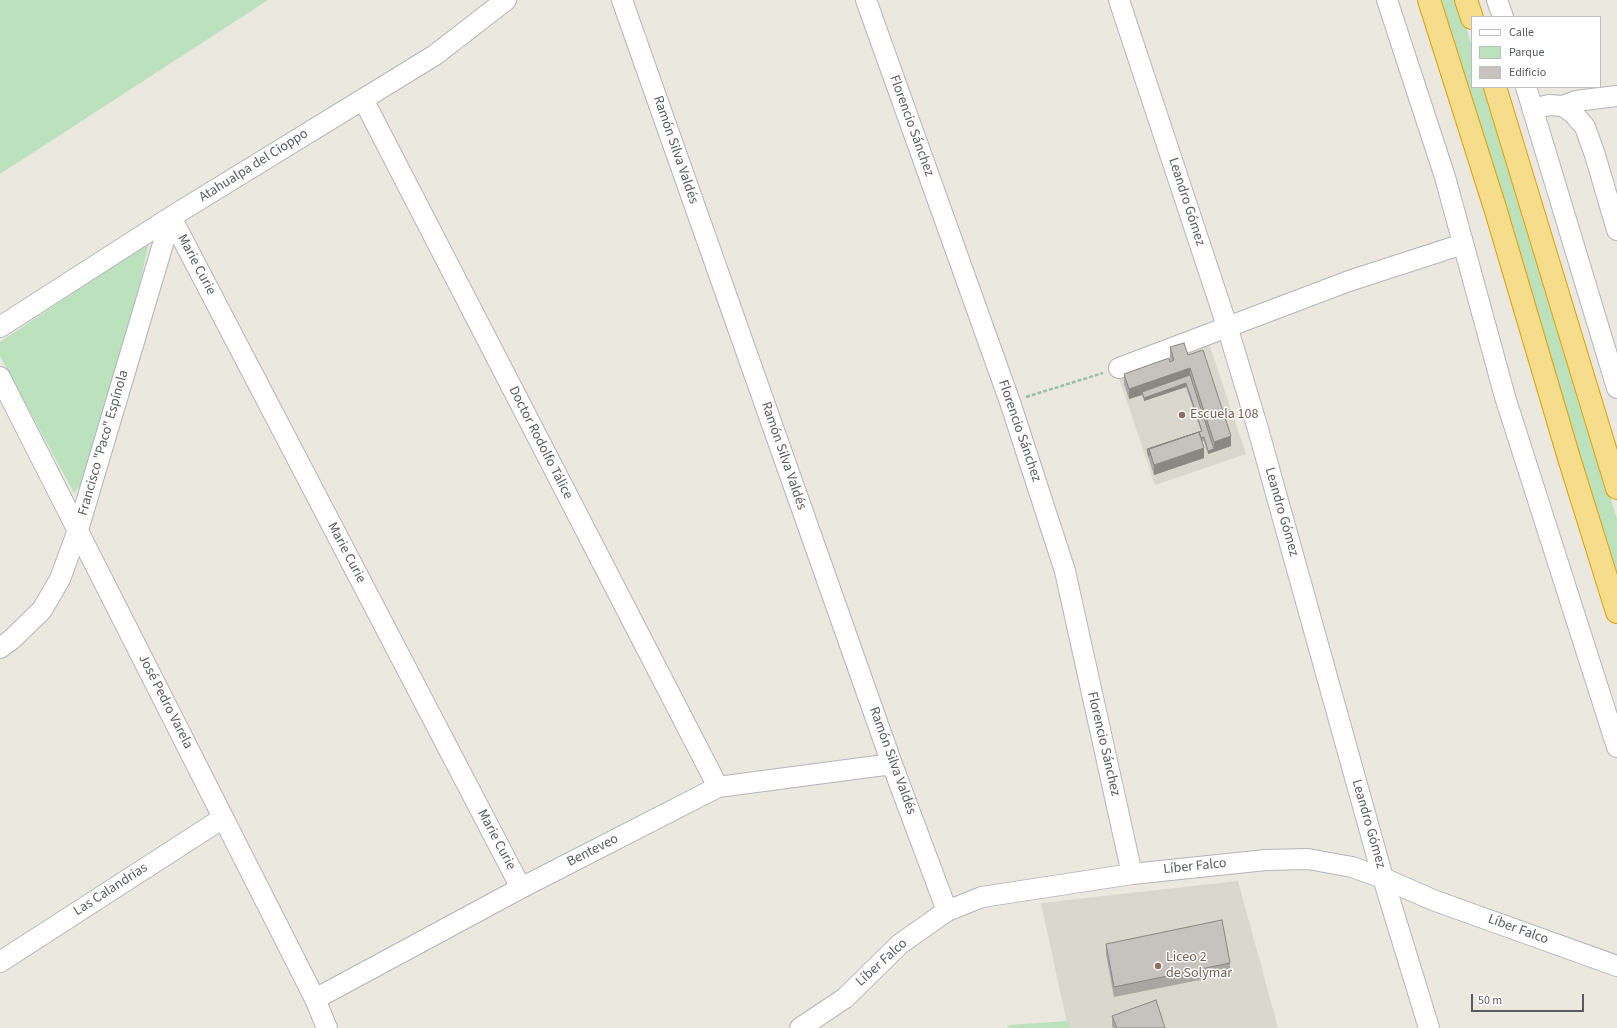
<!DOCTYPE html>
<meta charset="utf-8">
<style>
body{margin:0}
#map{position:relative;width:1617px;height:1028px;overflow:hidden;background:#ebe8df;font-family:"Source Sans 3",sans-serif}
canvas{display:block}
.legend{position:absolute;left:1471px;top:16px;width:130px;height:72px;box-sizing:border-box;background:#fff;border:1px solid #bcbdbf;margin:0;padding:5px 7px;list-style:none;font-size:12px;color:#585b60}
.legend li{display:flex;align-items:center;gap:8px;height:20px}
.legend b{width:20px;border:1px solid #bcbdbf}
.scale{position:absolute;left:1471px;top:994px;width:113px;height:18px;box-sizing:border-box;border:2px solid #585b60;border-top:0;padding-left:5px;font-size:12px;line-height:14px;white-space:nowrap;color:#585b60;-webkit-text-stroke:3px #fff;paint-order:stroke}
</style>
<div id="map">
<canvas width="1617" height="1028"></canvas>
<ul class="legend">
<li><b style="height:5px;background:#fff"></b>Calle</li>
<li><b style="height:11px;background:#bce1bd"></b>Parque</li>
<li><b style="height:11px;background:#c6c2bd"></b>Edificio</li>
</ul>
<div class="scale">50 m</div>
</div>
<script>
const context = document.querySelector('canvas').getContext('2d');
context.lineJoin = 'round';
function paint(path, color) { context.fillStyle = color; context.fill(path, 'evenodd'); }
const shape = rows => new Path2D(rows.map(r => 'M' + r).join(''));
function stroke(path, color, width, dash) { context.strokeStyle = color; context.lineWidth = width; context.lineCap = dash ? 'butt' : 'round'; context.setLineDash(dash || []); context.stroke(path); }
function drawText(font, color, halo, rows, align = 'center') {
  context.font = font + ' "Source Sans 3",sans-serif'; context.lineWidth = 3; context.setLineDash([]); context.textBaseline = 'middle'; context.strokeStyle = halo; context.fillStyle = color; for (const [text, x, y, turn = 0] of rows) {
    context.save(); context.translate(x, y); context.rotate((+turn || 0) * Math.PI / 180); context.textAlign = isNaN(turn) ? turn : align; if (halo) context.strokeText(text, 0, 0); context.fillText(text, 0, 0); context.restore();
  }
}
paint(shape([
 [1209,344,1246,454,1155,485,1118,375],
 [1238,881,1278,1028,1068,1028,1041,903]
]), '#dad7ce');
paint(shape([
 [0,0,268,0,0,174],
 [1436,0,1458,0,1472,47,1472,87,1484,87,1617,519,1617,581],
 [149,242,129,332,83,481,74,493,0,356,0,342],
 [1068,1021,1070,1028,1006,1028,1010,1025]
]), '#bce1bd');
const minor = shape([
 [622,0,892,764,947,911],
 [866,0,1010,402,1065,571,1132,874],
 [1119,0,1227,326,1258,429,1383,878,1429,1028],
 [1387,0,1445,177,1505,397,1617,747],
 [1497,0,1503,17],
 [1526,87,1617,388],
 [363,99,718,787],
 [1563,106,1576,101,1617,96],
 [1533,109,1549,105,1563,106,1573,113,1585,127,1595,155,1617,230],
 [171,217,521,888],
 [0,327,171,217,435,55,506,0],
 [1119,368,1349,281,1463,244],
 [0,377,315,999,327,1028],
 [0,648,11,640,42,610,60,579,78,530,171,217],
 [0,962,223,818],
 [315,999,521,888,718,787,892,764],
 [800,1028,845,998,900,944,947,911,982,897,1132,874,1266,860,1308,859,1352,867,1383,878,1433,900,1617,966]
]);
const highway = shape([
 [1429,0,1496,211,1569,458,1617,612],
 [1466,0,1472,18],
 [1495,87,1617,488]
]);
stroke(minor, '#b2b5ba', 22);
stroke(highway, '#dda00d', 24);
stroke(shape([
 [1026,397,1103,373]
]), '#96c1a4', 2.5, [4, 2]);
stroke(minor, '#fff', 20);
stroke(highway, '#f6dd8b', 22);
paint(shape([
 [1170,347,1188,355,1231,446,1208,454,1204,441,1202,441,1204,458,1154,475,1147,453,1147,449,1201,431,1186,387,1144,401,1142,395,1129,399,1124,384,1124,374,1171,361,1170,358],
 [1106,944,1230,963,1230,974,1114,997,1106,954],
 [1112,1016,1165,1028,1113,1028,1112,1026]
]), '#aaa7a3');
paint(shape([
 [1190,368,1190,379,1142,392,1142,395,1129,399,1129,389],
 [1186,383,1186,387,1144,401,1144,398],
 [1231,436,1231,446,1208,454,1208,451,1214,449,1214,442],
 [1204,448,1204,458,1154,475,1154,465]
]), '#8b8884');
const building = shape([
 [1184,343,1188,355,1203,350,1231,436,1214,442,1190,368,1129,389,1124,374,1169,358,1170,362,1174,360,1170,347,1184,343],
 [1190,375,1214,449,1208,451,1204,437,1201,438,1199,432,1149,449,1149,456,1147,449,1202,431,1186,383,1144,398,1142,392,1190,375],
 [1199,432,1204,448,1154,465,1149,449,1199,432],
 [1222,920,1230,963,1114,987,1106,944,1222,920],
 [1156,1000,1165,1028,1117,1028,1112,1016,1156,1000]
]);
paint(building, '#c6c2bd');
stroke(building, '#8b8884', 1);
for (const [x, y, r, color] of [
 [1182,415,4,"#8d6e63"],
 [1158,966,4,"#8d6e63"]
]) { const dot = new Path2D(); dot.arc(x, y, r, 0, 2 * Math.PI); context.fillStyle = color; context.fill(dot); stroke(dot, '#fff', 1.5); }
drawText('14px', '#585b60', '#fff', [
 ["Florencio Sánchez",911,126,70],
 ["Ramón Silva Valdés",675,150,71],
 ["Atahualpa del Cioppo",254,166,-32],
 ["Leandro Gómez",1186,202,72],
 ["Marie Curie",196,265,62],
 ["Florencio Sánchez",1019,431,71],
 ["Francisco \"Paco\" Espínola",104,443,-74],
 ["Doctor Rodolfo Tálice",540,443,63],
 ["Ramón Silva Valdés",783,456,71],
 ["Leandro Gómez",1281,512,74],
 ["Marie Curie",346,553,62],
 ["José Pedro Varela",165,702,63],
 ["Florencio Sánchez",1103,744,77],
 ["Ramón Silva Valdés",892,761,70],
 ["Leandro Gómez",1368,824,74],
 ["Marie Curie",496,840,62],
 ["Benteveo",593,851,-27],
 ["Líber Falco",1195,867,-6],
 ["Las Calandrias",111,890,-33],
 ["Líber Falco",1518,930,20],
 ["Líber Falco",882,963,-42]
]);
drawText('14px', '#785e54', '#fff', [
 ["Escuela 108",1190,415],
 ["Liceo 2",1166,958],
 ["de Solymar",1166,974]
], 'left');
</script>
